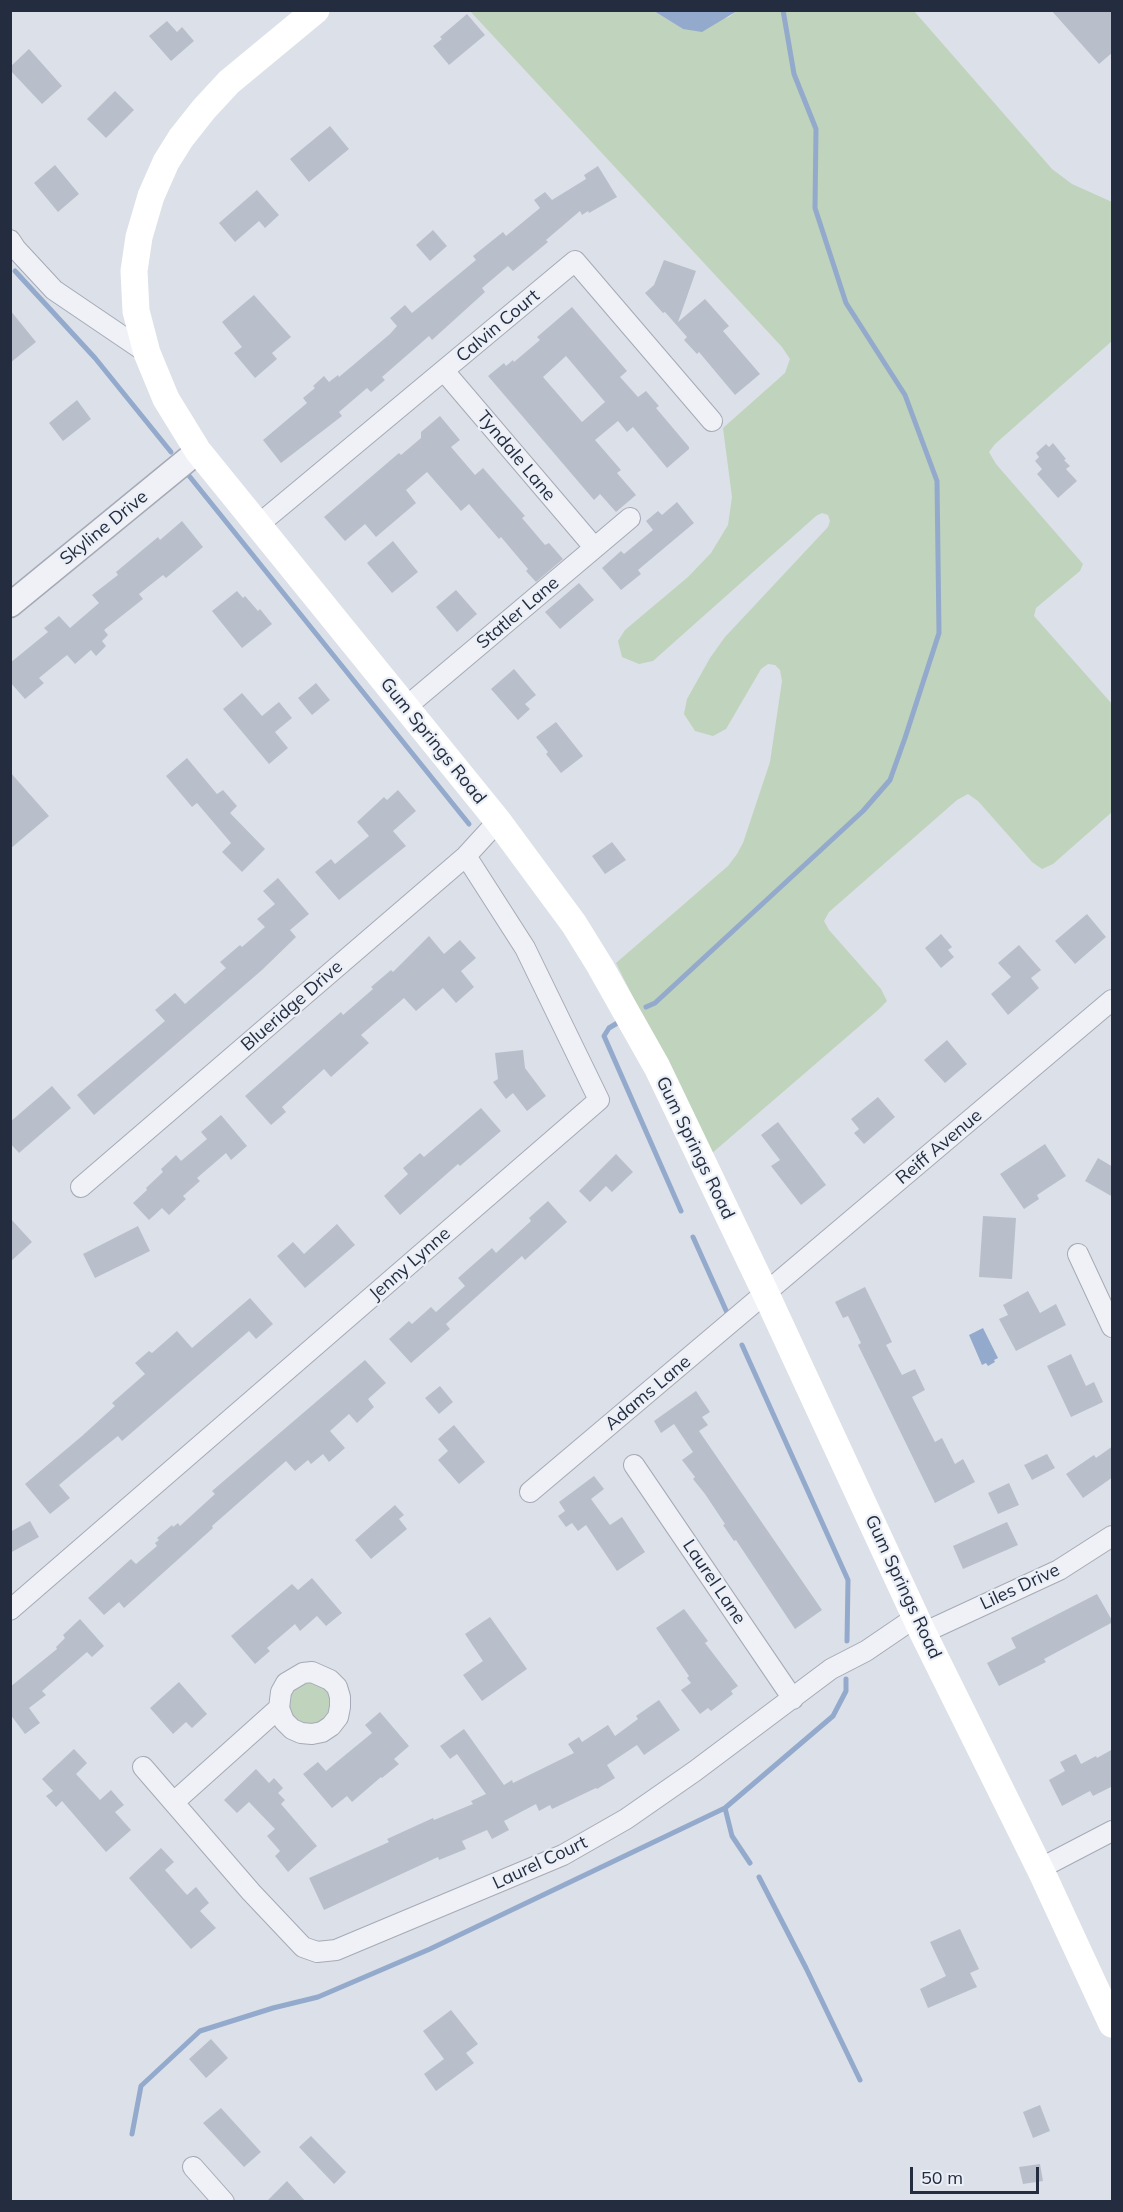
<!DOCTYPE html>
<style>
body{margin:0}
#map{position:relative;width:1123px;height:2212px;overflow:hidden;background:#dce0e8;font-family:Mulish,sans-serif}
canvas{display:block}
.frame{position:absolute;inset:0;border:12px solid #242c40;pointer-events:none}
.scale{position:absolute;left:910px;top:2167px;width:129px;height:27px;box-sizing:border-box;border:3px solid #242c40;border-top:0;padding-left:8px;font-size:18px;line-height:21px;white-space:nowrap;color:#242c40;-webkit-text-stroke:4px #ebeff6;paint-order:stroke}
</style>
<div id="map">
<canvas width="1123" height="2212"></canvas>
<div class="frame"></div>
<div class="scale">50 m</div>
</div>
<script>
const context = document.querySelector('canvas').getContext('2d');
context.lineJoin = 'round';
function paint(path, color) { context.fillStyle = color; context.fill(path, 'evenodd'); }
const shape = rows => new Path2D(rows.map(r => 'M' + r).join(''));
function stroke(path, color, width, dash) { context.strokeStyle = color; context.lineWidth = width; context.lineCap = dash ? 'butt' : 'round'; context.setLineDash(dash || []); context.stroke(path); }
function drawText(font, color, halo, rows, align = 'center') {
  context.font = font + ' Mulish,sans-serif'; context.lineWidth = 4.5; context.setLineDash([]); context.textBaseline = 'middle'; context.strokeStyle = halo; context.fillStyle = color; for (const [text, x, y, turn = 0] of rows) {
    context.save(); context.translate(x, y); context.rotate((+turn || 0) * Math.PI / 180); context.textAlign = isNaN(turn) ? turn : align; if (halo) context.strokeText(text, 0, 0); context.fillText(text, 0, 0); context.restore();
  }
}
paint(shape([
 [470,11,654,11,683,29,729,17,737,11,914,11,1052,169,1072,184,1112,202,1112,341,995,444,989,452,996,464,1083,564,1080,571,1036,608,1034,616,1112,704,1112,812,1053,864,1042,869,1032,862,978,801,968,794,957,800,829,912,824,921,829,930,881,989,887,1001,877,1011,711,1154,616,963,728,866,737,854,743,843,770,762,782,681,780,670,775,665,768,664,761,669,726,729,713,736,695,731,684,714,687,699,710,658,725,637,828,527,830,521,828,515,822,513,816,516,653,661,639,664,622,657,618,641,625,630,688,577,711,553,728,525,732,497,723,428,785,373,790,359,782,347],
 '289 1704a21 21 0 1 1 42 0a21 21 0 1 1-42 0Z'
]), '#c0d3bc');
paint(shape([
 [654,11,737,11,702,32,683,29],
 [983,1328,998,1358,994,1360,995,1362,988,1366,986,1363,982,1365,969,1335]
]), '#93aacc');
stroke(shape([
 [15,271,95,358,171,452],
 [186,472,469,824],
 [646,1007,655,1003,863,811,890,780,905,738,939,633,937,481,905,395,846,303,815,208,816,129,794,74,783,10],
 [619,1022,609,1028,604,1036,681,1211],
 [693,1237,729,1317],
 [742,1345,848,1580,847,1641],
 [725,1808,732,1836,750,1863],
 [759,1877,806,1968,860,2080],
 [132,2134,141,2086,200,2031,273,2008,318,1997,430,1949,725,1808,833,1716,846,1691,846,1679]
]), '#93aacc', 5);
paint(shape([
 [1051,10,1113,10,1113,52,1099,64],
 [467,14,485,35,449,65,433,46,442,39,440,37],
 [167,21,177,32,182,27,194,41,171,61,149,36],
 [29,49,62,86,42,104,10,70,10,67],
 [115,91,134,110,106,138,87,119],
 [330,126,349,149,309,182,290,159],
 [55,165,79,194,58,212,34,183],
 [598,166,617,197,589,213,588,211,582,215,580,211,546,240,548,242,513,271,508,266,482,288,485,292,432,340,429,336,382,377,385,380,371,392,367,388,339,412,342,416,281,463,263,440,307,403,303,398,315,388,313,386,324,376,329,382,338,375,339,377,390,334,397,326,390,318,405,305,412,313,476,260,473,256,503,232,506,236,540,208,534,200,545,192,552,200,586,179,584,175],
 [257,190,279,215,265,228,259,221,235,242,219,223],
 [433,230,447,246,430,261,416,245],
 [664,260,696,271,678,322,705,299,729,326,723,331,760,374,735,395,699,352,697,354,684,340,687,337,665,312,663,313,645,293,654,285],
 [254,295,291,337,272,353,277,359,255,378,234,353,242,347,222,322],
 [572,307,627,371,620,377,638,397,646,391,659,406,656,408,689,447,689,449,667,468,633,427,627,432,618,421,595,440,621,470,617,473,636,495,616,512,600,494,594,500,488,376,504,363,506,366,513,360,514,362,540,340,537,337],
 [566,356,605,402,582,422,543,377],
 [10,310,36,342,10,363],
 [77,400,91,419,63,441,49,423],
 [440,416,460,440,451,447,475,475,483,468,525,516,522,518,545,545,549,543,563,559,536,582,526,571,528,569,501,537,499,539,469,504,461,511,427,472,406,490,416,503,376,537,365,524,345,541,324,517,399,453,401,455,421,438,421,432],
 [1053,443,1066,459,1064,460,1070,466,1066,469,1077,481,1058,498,1037,474,1042,469,1035,461,1039,457,1036,453,1046,444,1049,447],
 [677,502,694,523,638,570,641,574,621,590,602,568,621,551,624,554,653,530,646,521,658,511,662,515],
 [182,521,203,547,166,578,163,575,139,594,143,599,104,630,108,635,102,641,106,646,96,656,91,650,75,664,67,655,39,678,44,683,25,699,10,682,10,663,48,632,44,628,59,616,70,628,99,603,92,595,118,575,116,572,158,537,160,540],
 [393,541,418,572,392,593,367,563],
 [579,583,594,600,560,629,545,612],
 [456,590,477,614,457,632,436,607],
 [237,591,243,598,245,596,258,611,260,609,272,624,242,648,212,611],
 [514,669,536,695,525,704,530,709,518,720,491,689],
 [316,683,330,700,312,715,298,698],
 [242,693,262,716,279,702,292,718,275,732,288,748,269,764,223,709],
 [556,722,583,756,561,773,546,754,548,752,536,737],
 [187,758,217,794,223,790,237,806,230,813,265,849,242,872,222,852,231,843,197,803,192,807,166,776],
 [10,772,49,816,10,849],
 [398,790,416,811,393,831,406,846,339,900,315,872,331,859,335,864,369,836,357,822,384,797,387,800],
 [612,842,626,860,605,874,592,856],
 [278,878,309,914,290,930,296,937,262,970,94,1115,77,1095,165,1021,155,1010,175,993,185,1004,226,968,220,962,240,945,242,947,265,927,257,919,275,904,263,891],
 [1087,914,1106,937,1075,964,1055,941],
 [941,934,952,947,948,950,954,957,941,968,925,948],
 [429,936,444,954,460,940,476,958,461,971,474,987,456,1003,443,988,416,1011,404,998,361,1035,369,1043,331,1077,324,1069,282,1107,286,1112,271,1125,245,1096,341,1012,343,1015,373,989,371,987,391,970,393,972],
 [1019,945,1041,970,1031,978,1039,988,1008,1015,991,994,1011,977,998,963],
 [947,1040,967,1064,945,1083,924,1060],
 [523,1050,525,1068,546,1096,527,1111,513,1093,506,1099,493,1082,498,1079,495,1053],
 [52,1086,71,1108,19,1153,10,1143,10,1122],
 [878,1097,895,1117,864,1144,854,1133,859,1129,851,1119],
 [481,1108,501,1131,460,1166,458,1164,400,1215,384,1196,408,1174,403,1168,420,1153,424,1157],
 [221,1115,247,1146,231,1160,226,1153,197,1178,200,1181,183,1196,186,1199,169,1215,162,1208,149,1220,133,1203,147,1190,146,1188,163,1172,161,1169,176,1155,181,1161,207,1139,201,1132],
 [778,1122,826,1185,801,1205,771,1166,780,1160,761,1135],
 [1045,1144,1066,1176,1037,1195,1039,1199,1024,1209,1000,1174],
 [616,1154,633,1172,612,1192,606,1186,590,1202,579,1191],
 [1098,1158,1113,1167,1113,1197,1085,1181],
 [548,1201,567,1222,525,1260,522,1256,446,1324,450,1329,411,1363,389,1339,409,1321,412,1324,431,1307,436,1312,465,1286,458,1278,492,1248,496,1253,531,1221,529,1218],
 [983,1216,1016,1218,1012,1279,979,1277],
 [10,1218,32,1242,10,1262],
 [337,1224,355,1245,305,1288,277,1256,293,1242,304,1254],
 [138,1226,150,1251,95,1278,83,1254],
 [865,1287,892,1342,886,1345,902,1375,915,1369,925,1390,912,1397,935,1442,942,1438,955,1464,963,1459,975,1482,935,1503,858,1345,861,1343,848,1316,843,1318,835,1302],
 [1028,1291,1040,1313,1056,1304,1066,1325,1016,1351,999,1319,1008,1315,1003,1305],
 [250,1298,273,1324,256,1339,249,1331,122,1441,118,1436,97,1453,59,1485,70,1498,50,1514,25,1484,82,1436,115,1406,112,1403,145,1374,135,1363,149,1351,152,1353,177,1331,192,1348],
 [1071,1354,1086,1386,1094,1382,1103,1402,1071,1417,1047,1366],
 [365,1360,386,1383,368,1399,374,1407,357,1423,349,1414,330,1431,345,1448,329,1462,323,1454,311,1464,308,1460,295,1471,286,1461,212,1526,213,1528,124,1608,119,1602,104,1615,88,1598,131,1559,136,1564,157,1546,155,1543,159,1540,157,1538,172,1525,173,1527,178,1523,180,1526,215,1494,212,1491],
 [440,1386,453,1402,439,1414,425,1398],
 [696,1391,710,1412,702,1417,708,1425,699,1431,822,1610,795,1629,736,1540,734,1541,723,1525,725,1524,705,1494,693,1479,695,1477,682,1460,693,1452,674,1424,661,1433,654,1421],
 [454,1425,485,1462,459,1484,438,1460,448,1451,438,1439],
 [1113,1446,1113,1477,1083,1498,1066,1474,1094,1455,1096,1458],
 [1047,1454,1055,1468,1032,1480,1024,1465],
 [594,1476,604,1489,591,1499,610,1525,622,1517,645,1552,617,1571,586,1525,578,1531,572,1523,566,1527,558,1516,565,1511,559,1502],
 [1009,1483,1019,1505,998,1514,988,1493],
 [395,1505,404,1515,399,1519,407,1529,371,1559,355,1540],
 [30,1521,39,1537,10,1553,10,1532],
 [1007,1522,1018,1545,963,1569,953,1546],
 [312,1578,342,1613,326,1626,317,1616,300,1631,295,1624,267,1648,270,1651,255,1664,231,1636,292,1584,298,1590],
 [1097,1594,1113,1622,1044,1659,1046,1662,999,1686,987,1663,1016,1648,1011,1638],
 [684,1609,708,1641,705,1643,738,1686,731,1691,733,1694,711,1711,708,1708,700,1714,681,1690,691,1683,687,1678,689,1676,656,1628],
 [490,1617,527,1669,482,1701,463,1675,483,1661,465,1634],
 [80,1619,104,1646,92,1657,87,1652,42,1691,46,1695,29,1708,40,1723,25,1734,10,1714,10,1687,57,1649,56,1647,65,1638,63,1635],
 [179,1682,207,1714,192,1728,186,1722,173,1734,150,1708],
 [659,1700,680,1730,644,1755,637,1745,607,1765,615,1778,597,1789,596,1788,552,1809,550,1805,539,1811,536,1804,504,1821,509,1830,492,1839,487,1830,462,1841,466,1849,439,1860,438,1857,324,1910,309,1878,389,1842,387,1839,433,1818,434,1820,473,1804,471,1801,486,1794,457,1754,450,1759,440,1746,464,1729,504,1785,512,1780,513,1783,574,1753,568,1744,579,1737,582,1742,608,1725,615,1736,638,1719,636,1716],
 [380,1712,409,1746,394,1759,399,1764,382,1778,381,1777,352,1802,347,1796,332,1808,303,1774,318,1762,326,1771,344,1756,372,1733,365,1725],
 [74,1749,87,1763,76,1774,100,1800,111,1790,124,1805,115,1812,131,1830,106,1852,62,1801,56,1807,46,1796,53,1791,42,1779],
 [1113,1749,1113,1786,1093,1796,1090,1791,1062,1806,1049,1780,1065,1771,1060,1762,1076,1754,1081,1764,1096,1756,1097,1758],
 [256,1769,269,1783,274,1778,283,1788,278,1793,285,1800,281,1804,317,1846,288,1872,275,1856,280,1851,267,1836,275,1829,249,1802,237,1813,224,1800],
 [161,1848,174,1862,165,1870,187,1895,196,1887,209,1903,200,1911,216,1928,191,1949,129,1878],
 [960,1929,979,1969,970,1973,977,1987,928,2008,920,1989,946,1976,930,1942],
 [451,2010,478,2044,466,2053,474,2063,436,2091,424,2074,444,2059,423,2031],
 [211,2039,228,2058,206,2078,189,2059],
 [1040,2105,1050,2131,1033,2138,1023,2112],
 [221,2108,261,2152,244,2167,203,2123],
 [311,2136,346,2172,334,2184,299,2147],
 [1040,2164,1043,2181,1023,2184,1019,2167],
 [287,2181,306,2202,266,2202]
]), '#b9becb');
const minor = shape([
 [10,240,16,249,54,290,147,353],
 [444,371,588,540],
 [258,525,575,261,712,421],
 [406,707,630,518],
 [81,1187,466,856,498,821],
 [1078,1254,1112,1327],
 [634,1465,793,1699],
 [530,1492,1112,1000],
 [10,1610,599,1100,525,948,466,856],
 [923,1633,1059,1570,1112,1536],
 [143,1767,251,1892,303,1947,317,1952,336,1950,563,1855,626,1819,695,1771,831,1669,866,1651,916,1617],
 [174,1802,279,1708,284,1721,292,1729,301,1733,312,1734,322,1732,331,1726,338,1717,340,1707,340,1697,337,1687,330,1680,312,1672,303,1673,286,1683,281,1692,279,1708],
 [1039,1869,1112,1831],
 [193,2167,224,2202]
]);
const tertiary = shape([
 [10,605,198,451]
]);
stroke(minor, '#a5aab6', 22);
stroke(tertiary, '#a5aab6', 27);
stroke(minor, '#eff1f6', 20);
stroke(tertiary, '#eff1f6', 24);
stroke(shape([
 [316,10,229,82,204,109,181,138,166,162,151,196,139,237,134,271,136,311,147,353,166,399,198,451,498,821,574,924,600,966,657,1067,766,1294,923,1633,1042,1873,1112,2024]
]), '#fff', 27);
drawText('18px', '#242c40', '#ebeff6', [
 ["Calvin Court",498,326,-40],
 ["Tyndale Lane",516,456,50],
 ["Skyline Drive",104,528,-39],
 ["Statler Lane",518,613,-40],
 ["Gum Springs Road",433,741,51],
 ["Blueridge Drive",292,1006,-41],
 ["Reiff Avenue",939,1147,-40],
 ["Gum Springs Road",695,1148,64],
 ["Jenny Lynne",410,1264,-41],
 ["Adams Lane",648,1393,-40],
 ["Laurel Lane",714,1582,56],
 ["Gum Springs Road",903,1587,65],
 ["Liles Drive",1020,1587,-25],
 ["Laurel Court",540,1863,-25]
]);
</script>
